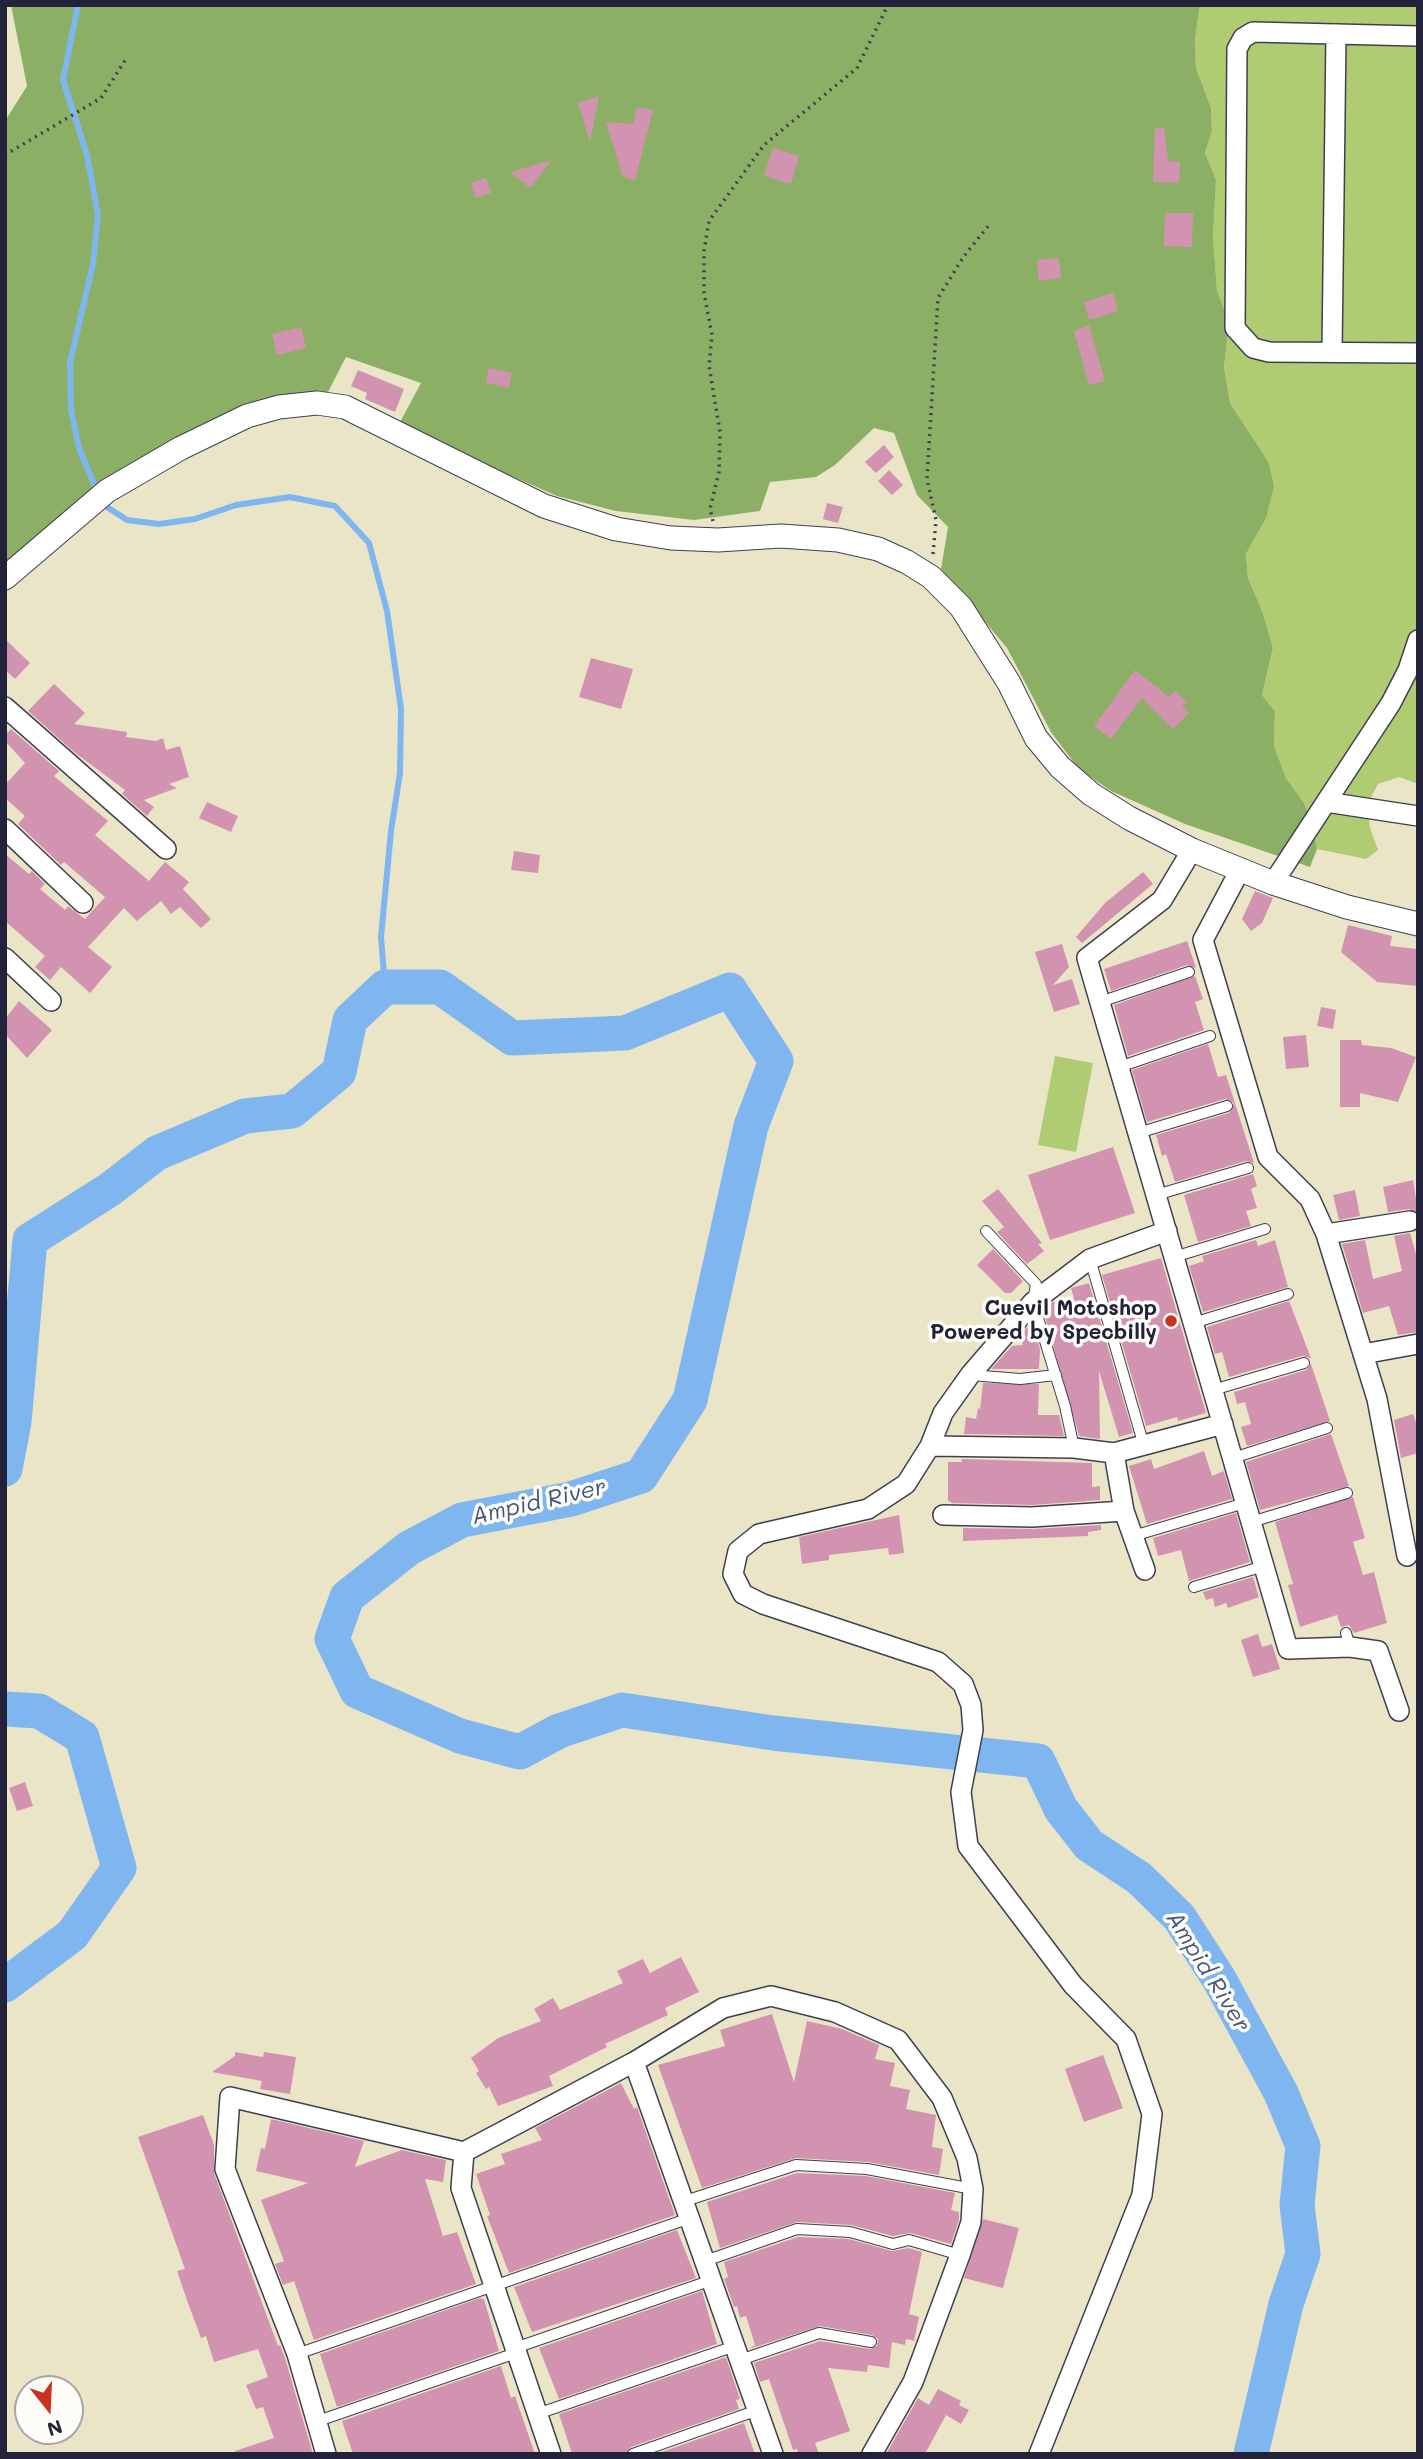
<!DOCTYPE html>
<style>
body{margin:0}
#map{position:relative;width:1423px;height:2459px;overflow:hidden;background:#ebe5c7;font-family:Mali,sans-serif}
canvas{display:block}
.frame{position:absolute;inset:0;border:7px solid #22223b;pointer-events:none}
.north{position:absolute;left:14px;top:2375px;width:70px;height:70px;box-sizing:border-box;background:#fdfcf7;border:2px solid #a5a5ac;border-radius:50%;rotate:162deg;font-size:19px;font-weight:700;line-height:28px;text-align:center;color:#22223b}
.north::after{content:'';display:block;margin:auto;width:24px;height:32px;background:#c8321e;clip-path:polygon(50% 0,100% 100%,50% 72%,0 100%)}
</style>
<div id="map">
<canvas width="1423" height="2459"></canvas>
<div class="frame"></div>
<div class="north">N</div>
</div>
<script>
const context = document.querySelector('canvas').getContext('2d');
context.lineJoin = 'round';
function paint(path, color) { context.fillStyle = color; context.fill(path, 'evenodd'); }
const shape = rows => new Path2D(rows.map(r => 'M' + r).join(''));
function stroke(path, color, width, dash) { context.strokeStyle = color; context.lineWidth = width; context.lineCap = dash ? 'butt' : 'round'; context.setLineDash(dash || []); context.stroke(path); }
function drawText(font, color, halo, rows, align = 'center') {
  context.font = font + ' Mali,sans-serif'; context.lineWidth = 7; context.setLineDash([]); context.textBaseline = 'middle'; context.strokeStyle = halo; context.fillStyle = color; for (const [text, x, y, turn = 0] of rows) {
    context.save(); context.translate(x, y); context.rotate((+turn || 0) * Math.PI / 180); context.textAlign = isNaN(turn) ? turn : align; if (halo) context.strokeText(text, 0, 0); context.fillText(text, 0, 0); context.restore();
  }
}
paint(shape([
 [1200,5,1418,5,1418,784,1399,777,1378,784,1367,805,1370,828,1378,850,1366,859,1317,849,1312,823,1304,803,1286,778,1274,746,1275,711,1262,695,1273,648,1263,613,1248,578,1246,554,1266,518,1268,461,1230,403,1224,366,1229,323,1217,290,1213,237,1216,181,1205,153,1212,131,1211,108,1196,68,1195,39],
 [1055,1056,1093,1063,1076,1152,1038,1145]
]), '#afcc73');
paint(shape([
 [11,5,1200,5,1195,39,1196,68,1211,108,1212,131,1205,153,1216,180,1213,237,1217,290,1229,323,1224,367,1230,403,1268,461,1274,486,1266,518,1246,554,1248,578,1263,613,1273,648,1262,695,1275,711,1274,746,1286,778,1304,803,1312,823,1317,849,1310,867,1185,824,1111,791,1078,768,1051,732,1007,648,941,569,948,527,917,495,894,433,874,428,835,465,816,477,770,482,760,511,694,520,616,511,557,496,398,426,421,383,346,357,328,392,247,403,107,480,5,569,5,121,27,86]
]), '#8bb065');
stroke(shape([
 [78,5,63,80,87,155,98,215,93,264,70,362,71,410,79,448,94,484],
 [107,507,127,520,159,524,195,519,236,505,290,497,335,506,369,543,387,611,401,709,400,773,391,831,381,937,385,987]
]), '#80b6ef', 6);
stroke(shape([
 [5,1469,14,1422,30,1240,109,1190,157,1153,245,1116,292,1111,339,1072,350,1020,385,987,440,987,512,1038,625,1033,730,990,776,1061,751,1126,690,1400,641,1476,571,1499,462,1520,409,1548,347,1597,332,1639,357,1691,460,1736,520,1752,559,1731,622,1710,773,1733,1038,1761,1061,1809,1089,1845,1139,1878,1179,1917,1219,1979,1281,2093,1303,2146,1297,2205,1303,2254,1286,2304,1251,2454],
 [5,1709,39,1711,82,1737,119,1868,72,1935,5,1985]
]), '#80b6ef', 35);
paint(shape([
 [599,96,590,142,578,103],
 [637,107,653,110,635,180,623,177,606,122,633,124],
 [1164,127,1168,161,1180,162,1179,183,1153,182,1155,128],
 [773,148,799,156,791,184,764,176],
 [552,160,530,188,510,172],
 [486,178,491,193,475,198,471,183],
 [1165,213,1193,213,1192,247,1164,246],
 [1059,258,1061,278,1039,281,1037,260],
 [1113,293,1118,311,1089,320,1084,302],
 [1089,325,1105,381,1089,385,1074,331],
 [301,327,306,348,277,355,272,334],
 [489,368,512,373,509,388,486,383],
 [358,370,404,389,395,412,365,399,367,393,351,386],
 [884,445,894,457,876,473,865,462],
 [889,470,903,485,892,495,878,481],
 [827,503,843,507,838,523,823,519],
 [5,639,30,663,15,679,5,670],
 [591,658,633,669,621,709,579,697],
 [1135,670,1169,697,1175,691,1187,702,1182,706,1189,713,1173,729,1142,698,1111,739,1094,726],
 [54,684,85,713,74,724,127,732,126,737,156,741,163,738,166,750,180,746,189,777,169,784,177,788,144,800,154,807,147,816,122,794,125,790,74,752,28,711],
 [11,729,59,771,54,776,108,821,95,835,149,881,165,862,189,882,183,889,211,919,201,928,180,907,171,914,161,901,137,921,124,908,88,947,112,967,90,993,61,967,50,980,35,967,45,956,5,921,5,854,29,874,32,871,45,884,40,889,65,910,68,906,85,919,105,897,64,862,61,865,18,824,25,816,5,798,5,785,25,763,5,741,5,735],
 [207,802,238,816,231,832,199,818],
 [514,851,540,855,538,873,511,870],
 [1143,872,1153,884,1082,943,1076,937,1105,903],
 [1255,891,1273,898,1262,923,1251,931,1242,919],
 [1348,925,1392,936,1390,946,1418,949,1418,986,1377,982,1341,952],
 [1187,941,1196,968,1187,965,1111,991,1104,969],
 [1062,944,1069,967,1053,985,1072,979,1080,1004,1054,1012,1035,952],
 [1195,976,1203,999,1195,1002,1204,1030,1128,1056,1114,1005],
 [19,1001,52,1030,27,1058,5,1034,5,1019],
 [1321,1007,1336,1010,1333,1029,1317,1026],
 [1306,1035,1309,1067,1286,1069,1283,1037],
 [1340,1040,1361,1040,1362,1045,1391,1048,1416,1057,1398,1102,1360,1093,1360,1107,1340,1107],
 [1208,1044,1218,1077,1226,1075,1254,1163,1246,1161,1175,1182,1166,1154,1162,1156,1156,1135,1229,1113,1234,1103,1225,1099,1147,1122,1132,1070],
 [1113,1147,1135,1213,1050,1240,1028,1175],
 [1253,1174,1257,1186,1251,1189,1257,1208,1246,1211,1251,1226,1198,1242,1184,1195],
 [1413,1180,1418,1212,1409,1209,1388,1212,1383,1187],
 [998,1189,1042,1243,1038,1244,1044,1251,1027,1264,997,1232,1004,1227,982,1201],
 [1355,1190,1360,1216,1339,1220,1333,1195],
 [1410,1233,1418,1261,1418,1332,1398,1335,1389,1306,1363,1313,1342,1244,1365,1240,1373,1279,1402,1271,1394,1236],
 [1256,1240,1258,1246,1275,1240,1288,1287,1203,1312,1189,1266,1204,1261,1202,1256],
 [993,1249,1023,1281,1011,1293,1005,1293,977,1265],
 [1161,1258,1206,1413,1178,1421,1177,1417,1146,1426,1102,1275],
 [1089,1283,1133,1433,1119,1437,1099,1371,1100,1439,1079,1436,1043,1310,1053,1302,1074,1298,1071,1288],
 [1289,1301,1311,1358,1302,1356,1229,1377,1222,1352,1215,1354,1207,1327],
 [1032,1322,1040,1349,1039,1369,991,1369,1012,1346,1023,1345,1020,1335],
 [1311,1364,1330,1421,1247,1446,1241,1427,1251,1424,1245,1402,1237,1404,1234,1392,1306,1370],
 [983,1383,1039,1384,1038,1415,1059,1415,1064,1436,964,1434,966,1417,976,1419,978,1408,980,1409],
 [1413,1414,1418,1428,1418,1453,1401,1458,1394,1420],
 [1331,1434,1349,1486,1260,1510,1246,1462],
 [1204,1451,1212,1476,1224,1471,1232,1499,1147,1524,1129,1466,1151,1459,1154,1469],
 [962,1459,1092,1463,1092,1487,1100,1486,1100,1500,1032,1505,953,1503,948,1501,948,1462,962,1462],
 [1353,1497,1365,1538,1353,1542,1363,1575,1374,1572,1387,1623,1354,1633,1349,1625,1341,1627,1337,1615,1300,1627,1288,1585,1293,1584,1275,1522],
 [1236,1513,1250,1562,1189,1581,1181,1550,1158,1556,1153,1538],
 [899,1515,904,1553,889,1555,888,1548,829,1555,829,1560,802,1564,799,1537],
 [1101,1525,1101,1530,1088,1532,1088,1536,963,1541,963,1528,1033,1529],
 [1253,1577,1259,1597,1228,1608,1226,1603,1215,1607,1213,1598,1206,1600,1203,1592],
 [1258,1634,1262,1647,1272,1644,1280,1669,1253,1677,1241,1640],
 [25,1782,33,1806,17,1811,9,1788],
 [681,1957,699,1992,665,2008,668,2015,605,2044,607,2047,549,2076,553,2086,498,2106,489,2087,486,2089,476,2073,479,2071,471,2058,498,2038,541,2021,534,2009,553,1998,560,2010,623,1983,617,1971,643,1959,650,1973],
 [772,2014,794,2082,807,2021,842,2029,879,2045,875,2059,895,2063,890,2086,910,2090,906,2109,936,2115,932,2147,943,2149,939,2175,868,2162,796,2158,702,2188,658,2065,725,2046,720,2030],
 [235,2052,263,2057,264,2052,296,2057,290,2094,260,2089,262,2081,212,2072,235,2056],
 [1103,2055,1123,2108,1084,2122,1065,2069],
 [621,2083,634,2109,637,2107,675,2215,509,2273,487,2216,490,2215,476,2174,505,2164,501,2154,542,2140,535,2128],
 [203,2115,214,2145,214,2173,278,2346,280,2345,285,2358,313,2454,236,2454,235,2451,274,2438,263,2407,256,2409,246,2385,268,2377,258,2349,214,2362,206,2336,201,2338,188,2303,177,2271,185,2269,138,2137],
 [271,2119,364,2141,355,2167,402,2150,446,2160,443,2182,425,2179,443,2236,457,2232,476,2284,314,2340,294,2281,283,2285,275,2264,284,2261,261,2200,308,2183,256,2171,261,2148,265,2149],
 [797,2173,866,2176,955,2193,951,2210,959,2212,959,2220,951,2244,910,2233,893,2236,851,2225,797,2222,720,2248,707,2202],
 [983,2219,1019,2228,1003,2288,964,2278],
 [677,2230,696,2278,532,2332,514,2287],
 [798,2237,849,2239,892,2251,909,2248,922,2252,909,2314,919,2317,914,2341,906,2339,905,2345,892,2342,889,2368,868,2365,867,2372,828,2368,850,2431,815,2443,819,2454,798,2454,797,2449,793,2450,769,2379,760,2382,754,2363,820,2341,870,2349,877,2346,878,2339,872,2335,820,2326,749,2349,755,2345,746,2316,740,2318,737,2306,734,2307,724,2279,728,2277,724,2262],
 [702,2291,717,2344,559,2399,539,2348],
 [480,2298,484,2299,499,2351,337,2407,320,2354],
 [726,2357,740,2399,736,2400,739,2409,631,2447,626,2454,572,2454,559,2414],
 [501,2366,511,2398,515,2396,535,2454,353,2454,342,2421],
 [938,2389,961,2401,959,2405,969,2410,961,2424,946,2415,925,2454,886,2454,918,2398,929,2405],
 [744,2423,755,2454,656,2454]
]), '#d293b1');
const service = shape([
 [1100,1002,1189,972],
 [1119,1067,1210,1036],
 [1138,1133,1227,1106],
 [1156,1195,1248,1168],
 [986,1231,1036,1284,1033,1302,1065,1406,1074,1448],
 [1174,1257,1265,1229],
 [1090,1259,1144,1446],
 [1193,1323,1288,1294],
 [971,1375,1020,1379,1056,1375],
 [1213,1390,1304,1363],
 [1233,1458,1327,1428],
 [1251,1522,1347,1493],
 [1133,1536,1245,1503],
 [1194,1587,1264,1566],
 [1346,1633,1350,1647],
 [685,2201,796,2165,867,2169,973,2189],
 [705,2261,797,2229,850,2232,893,2244,909,2240,960,2255],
 [515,2348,712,2280],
 [297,2354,690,2218],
 [740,2360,819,2333,871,2342],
 [537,2414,735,2346],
 [315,2422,516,2353],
 [633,2454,758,2410]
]);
const minor = shape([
 [1418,36,1253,32,1243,38,1237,49,1235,328,1253,348,1269,352,1418,353],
 [1332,352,1336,34],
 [5,707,166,849],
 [1326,802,1418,816],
 [5,829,83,903],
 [1192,850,1162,900,1087,958,1288,1649,1350,1647,1378,1651,1399,1711],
 [1240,870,1203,940,1268,1157,1310,1199,1326,1234,1377,1399,1407,1556],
 [1273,883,1391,703,1408,670,1418,640],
 [5,958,51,1001],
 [1326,1234,1410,1221],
 [1363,1354,1418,1344],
 [930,1446,1074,1448,1114,1453],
 [943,1515,1032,1517,1124,1511],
 [1145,1570,1124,1511,1114,1453,1223,1424],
 [634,2062,773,2454],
 [464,2152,461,2188,551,2454],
 [326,2454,297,2354,225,2169,230,2097,464,2152,634,2062,723,2008,771,1996,835,2012,898,2040,942,2098,967,2158,973,2189,971,2222,960,2255,913,2382,872,2454],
 [1039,2454,1142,2195,1152,2114,1126,2039,1073,1985,968,1846,961,1792,973,1730,971,1705,963,1684,938,1662,763,1604,743,1594,733,1574,738,1551,759,1534,868,1509,906,1484,930,1446,943,1413,970,1375,1033,1302,1090,1259,1167,1231]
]);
const tertiary = shape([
 [5,578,107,491,181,448,247,416,279,407,317,403,345,407,544,506,616,529,671,538,718,540,781,536,838,540,878,549,907,562,931,577,961,607,1009,683,1036,738,1060,767,1091,794,1129,818,1192,850,1273,883,1347,907,1418,924]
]);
stroke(service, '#403f50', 12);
stroke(minor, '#403f50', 22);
stroke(tertiary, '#403f50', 25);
stroke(shape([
 [5,155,101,98,126,59],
 [713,521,710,509,719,472,720,432,709,366,712,335,704,293,704,251,709,221,764,145,857,68,888,5],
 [933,554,936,520,927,479,938,298,964,256,989,225]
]), '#403f50', 3.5, [2, 5]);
stroke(service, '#fff', 10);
stroke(minor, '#fff', 19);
stroke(tertiary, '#fff', 23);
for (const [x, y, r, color] of [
 [1171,1321,7,"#c8321e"]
]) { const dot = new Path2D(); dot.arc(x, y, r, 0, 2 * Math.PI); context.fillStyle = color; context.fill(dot); stroke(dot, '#fdfcf7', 2.5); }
drawText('bold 21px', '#22223b', '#fdfcf7', [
 ["Cuevil Motoshop",1157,1309],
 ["Powered by Specbilly",1157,1333]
], 'right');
drawText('italic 23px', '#43567a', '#fdfcf7', [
 ["Ampid River",539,1502,-13],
 ["Ampid River",1208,1972,58]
]);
</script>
